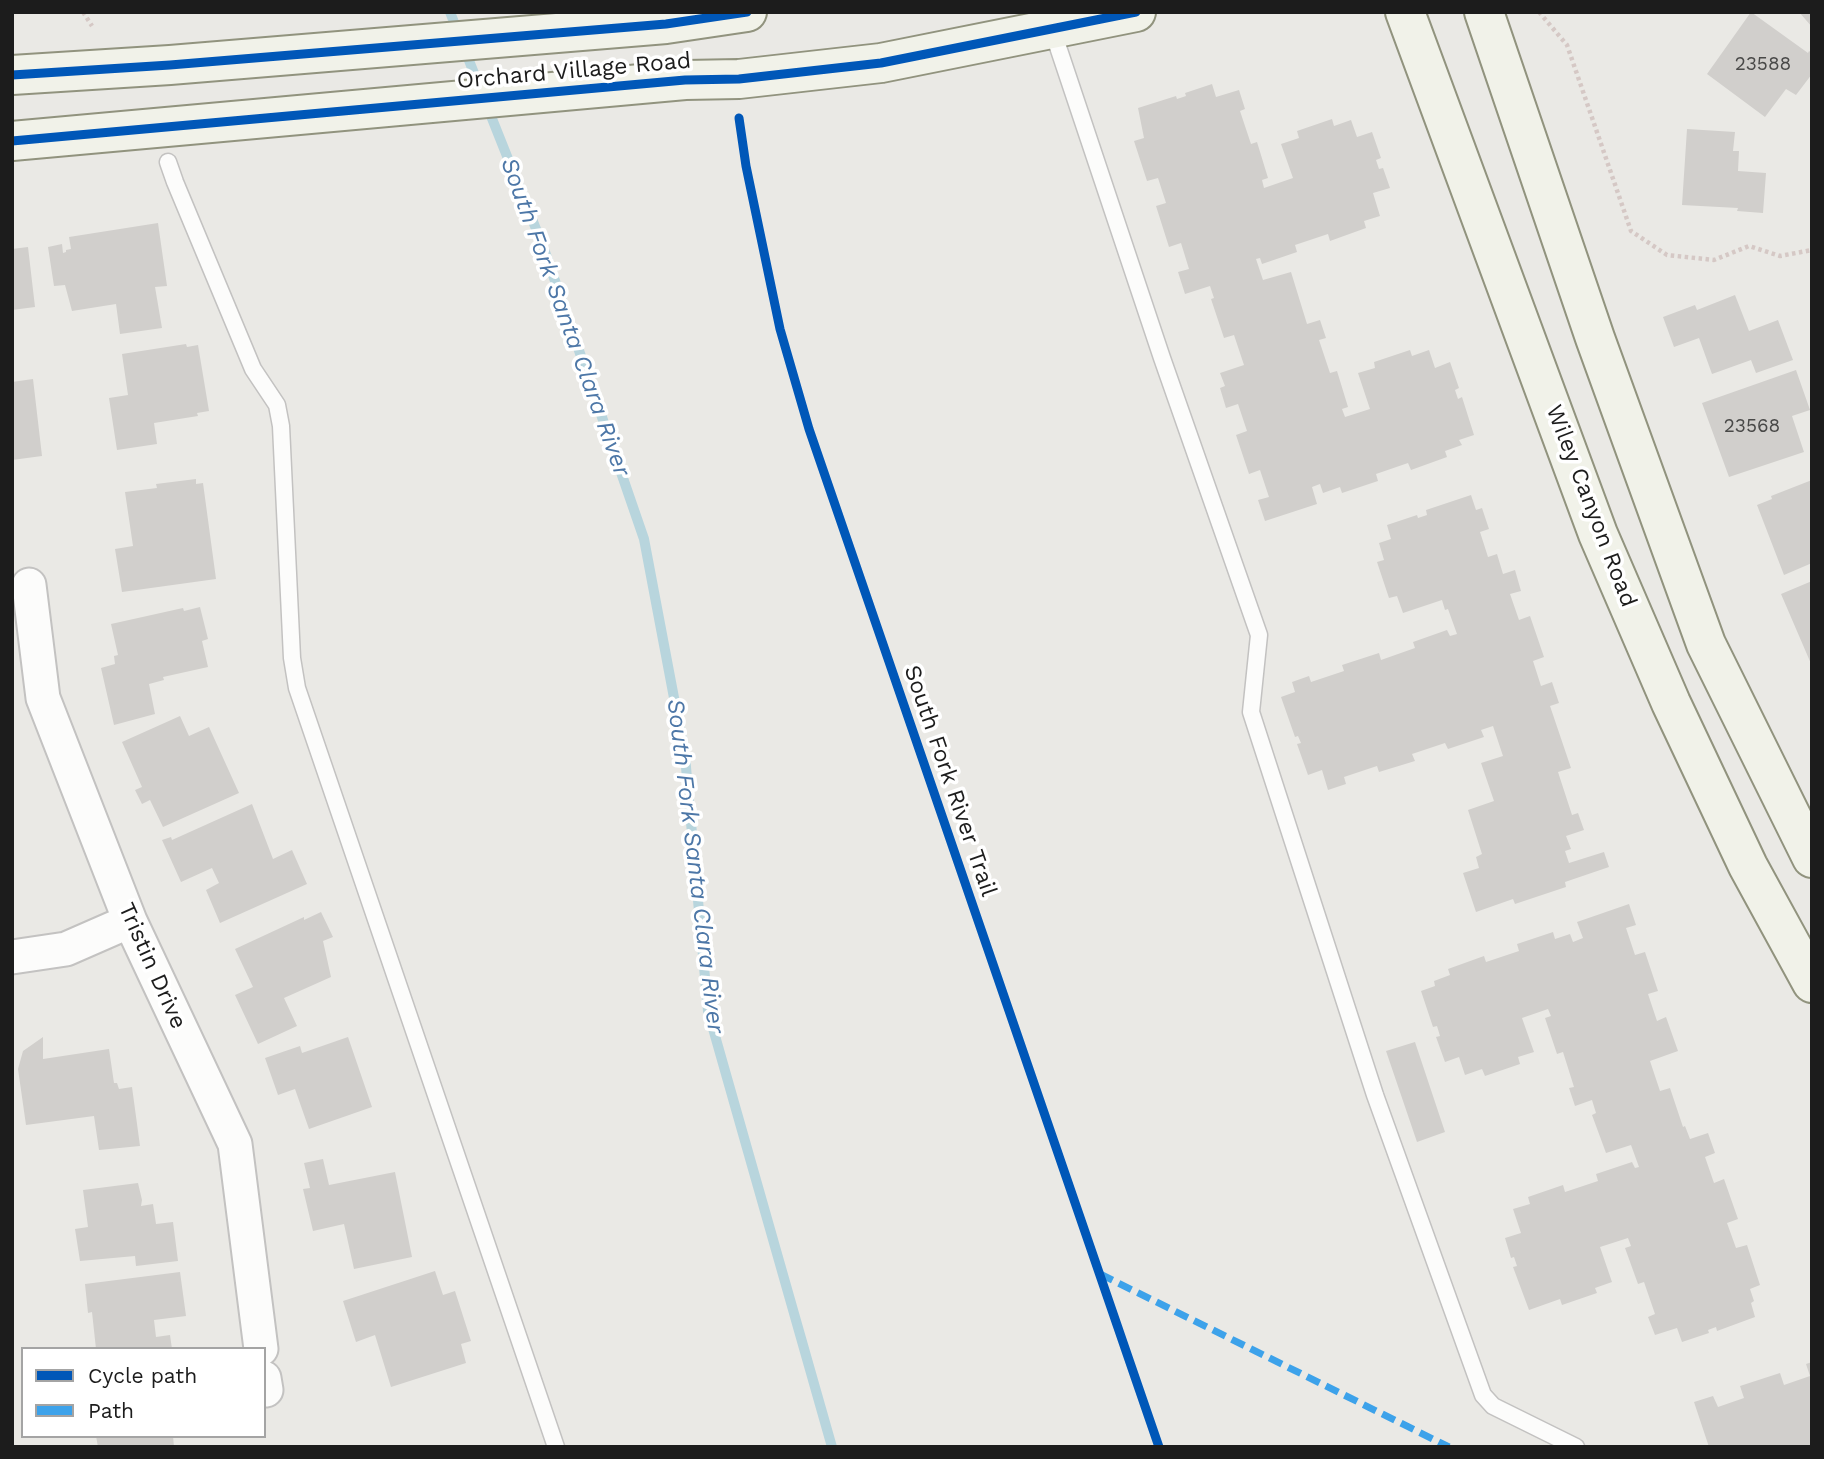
<!DOCTYPE html>
<style>
body{margin:0}
#map{position:relative;width:1824px;height:1459px;overflow:hidden;background:#eae9e5;font-family:"Work Sans",sans-serif}
canvas{display:block}
.frame{position:absolute;inset:0;border:14px solid #1c1c1c;pointer-events:none}
.legend{position:absolute;left:21px;top:1347px;width:245px;height:91px;box-sizing:border-box;background:#fff;border:2px solid #a4a4a4;margin:0;padding:9px 12px;list-style:none;font-size:21px;color:#1c1c1c}
.legend li{display:flex;align-items:center;gap:14px;height:35px}
.legend b{width:35px;border:2px solid #a4a4a4}
</style>
<div id="map">
<canvas width="1824" height="1459"></canvas>
<div class="frame"></div>
<ul class="legend">
<li><b style="height:9px;background:#0057b8"></b>Cycle path</li>
<li><b style="height:9px;background:#3da2ea"></b>Path</li>
</ul>
</div>
<script>
const context = document.querySelector('canvas').getContext('2d');
context.lineJoin = 'round';
const shape = rows => new Path2D(rows.map(r => 'M' + r).join(''));
function stroke(path, color, width, dash) { context.strokeStyle = color; context.lineWidth = width; context.lineCap = dash ? 'butt' : 'round'; context.setLineDash(dash || []); context.stroke(path); }
function paint(path, color) { context.fillStyle = color; context.fill(path, 'evenodd'); }
function drawText(font, color, halo, rows, align = 'center') {
  context.font = font + ' "Work Sans",sans-serif'; context.lineWidth = 7; context.setLineDash([]); context.textBaseline = 'middle'; context.strokeStyle = halo; context.fillStyle = color; for (const [text, x, y, turn = 0] of rows) {
    context.save(); context.translate(x, y); context.rotate((+turn || 0) * Math.PI / 180); context.textAlign = isNaN(turn) ? turn : align; if (halo) context.strokeText(text, 0, 0); context.fillText(text, 0, 0); context.restore();
  }
}
stroke(shape([
 [450,12,481,91],
 [487,106,544,249,644,539,685,756,708,1011,832,1447]
]), '#b8d5dd', 10);
paint(shape([
 [1751,12,1808,53,1809,51,1812,53,1812,74,1796,95,1786,89,1765,117,1707,74],
 [1799,12,1812,12,1812,27],
 [1212,84,1216,97,1239,90,1245,109,1240,111,1251,144,1257,142,1268,178,1262,180,1264,188,1293,178,1281,144,1299,138,1297,131,1332,119,1334,126,1351,120,1357,137,1372,132,1381,158,1376,160,1379,169,1383,168,1390,188,1373,193,1380,216,1364,221,1366,228,1330,241,1328,234,1295,245,1297,252,1262,264,1260,258,1256,259,1263,280,1291,272,1307,324,1320,320,1326,338,1319,340,1330,373,1337,371,1348,407,1342,409,1345,417,1370,409,1358,373,1375,368,1374,362,1410,350,1412,356,1429,350,1435,368,1450,362,1459,388,1455,390,1458,399,1462,397,1474,435,1459,440,1462,445,1445,451,1447,457,1411,470,1408,463,1376,474,1378,481,1342,493,1340,487,1323,493,1320,484,1312,487,1317,504,1265,521,1258,500,1269,497,1260,470,1249,474,1236,435,1247,431,1238,404,1226,408,1220,388,1225,386,1220,373,1244,365,1234,335,1224,338,1211,299,1214,298,1210,286,1185,294,1178,272,1189,269,1181,243,1169,247,1156,206,1166,203,1158,178,1147,181,1134,141,1144,138,1138,108,1176,96,1177,99,1186,96,1185,93],
 [1687,129,1735,132,1733,151,1739,151,1738,171,1766,173,1763,213,1737,211,1738,208,1682,205],
 [158,223,167,286,155,287,162,328,120,334,116,304,72,311,65,285,54,286,48,247,62,244,63,253,66,252,66,250,71,249,69,237],
 [28,247,35,307,12,310,12,249],
 [1735,295,1749,331,1778,320,1793,360,1756,373,1751,360,1712,374,1699,338,1674,347,1663,317,1695,305,1697,310],
 [186,344,187,347,198,345,209,411,197,413,198,416,154,423,157,444,117,450,109,398,128,395,122,354],
 [1796,370,1810,410,1792,416,1804,452,1729,477,1702,403],
 [33,379,42,456,12,460,12,382],
 [196,479,196,484,203,483,216,579,122,592,115,549,133,546,125,492,157,488,156,484],
 [1812,480,1812,563,1784,575,1757,505,1772,499,1771,496],
 [1471,495,1476,510,1482,508,1489,529,1480,532,1488,557,1497,554,1503,574,1515,570,1521,591,1510,594,1519,620,1530,616,1544,657,1533,661,1541,686,1552,682,1559,703,1550,706,1571,768,1558,772,1572,815,1578,813,1584,830,1566,836,1571,849,1565,851,1569,863,1604,852,1609,867,1565,882,1566,887,1515,904,1513,899,1476,912,1463,873,1479,868,1476,857,1482,854,1468,810,1494,801,1481,763,1503,756,1493,726,1481,730,1484,737,1448,749,1445,743,1412,754,1415,761,1379,772,1377,766,1344,777,1346,784,1328,790,1322,770,1308,775,1297,744,1301,743,1298,736,1295,737,1281,697,1295,692,1292,682,1309,676,1311,682,1344,671,1342,665,1379,653,1381,660,1415,648,1413,642,1447,630,1450,636,1457,634,1448,609,1445,610,1442,600,1403,613,1397,596,1389,598,1377,562,1384,560,1379,543,1391,539,1387,525,1417,515,1418,518,1427,515,1426,510],
 [1812,581,1812,666,1781,594],
 [200,607,208,639,202,641,208,667,163,677,164,680,149,684,155,714,114,725,101,668,115,664,114,656,118,655,111,624,183,608,184,611],
 [180,716,189,736,209,727,239,793,163,827,150,800,142,804,135,790,142,787,122,742],
 [252,804,273,859,292,850,307,884,220,923,206,890,219,883,212,868,181,882,162,840,171,837,172,840],
 [1629,904,1636,925,1626,928,1635,955,1645,952,1658,991,1648,994,1657,1021,1666,1017,1678,1051,1650,1061,1660,1091,1670,1088,1683,1127,1685,1126,1690,1139,1708,1133,1715,1153,1705,1157,1714,1183,1724,1179,1738,1219,1727,1223,1736,1248,1747,1245,1760,1285,1750,1289,1754,1301,1751,1303,1755,1317,1717,1331,1716,1327,1708,1330,1709,1333,1682,1342,1677,1328,1655,1335,1648,1317,1655,1314,1644,1282,1638,1284,1625,1248,1631,1246,1628,1238,1600,1247,1612,1282,1595,1288,1597,1293,1562,1305,1560,1299,1529,1310,1513,1267,1517,1266,1514,1257,1511,1258,1505,1238,1521,1233,1513,1209,1530,1204,1528,1197,1563,1185,1565,1192,1598,1181,1596,1174,1632,1162,1635,1168,1639,1167,1631,1145,1606,1153,1592,1115,1596,1113,1592,1100,1575,1106,1569,1088,1574,1087,1563,1052,1557,1054,1545,1018,1551,1016,1548,1009,1522,1018,1534,1052,1518,1057,1520,1064,1485,1076,1482,1069,1465,1075,1459,1057,1445,1062,1436,1037,1440,1036,1437,1026,1433,1027,1421,991,1435,986,1434,981,1450,975,1448,969,1484,956,1486,962,1519,951,1517,944,1553,932,1555,939,1570,934,1573,942,1583,938,1577,922],
 [321,912,333,937,323,941,331,977,284,998,297,1026,258,1044,235,995,253,987,235,949,304,917,304,920],
 [43,1037,43,1059,109,1049,114,1083,117,1083,119,1089,132,1087,140,1146,99,1150,94,1116,26,1125,18,1069,23,1051],
 [348,1037,372,1107,309,1129,295,1089,278,1095,265,1058,300,1046,302,1053],
 [1415,1042,1445,1132,1417,1142,1386,1051],
 [323,1159,329,1185,395,1172,412,1257,354,1269,344,1224,313,1231,303,1189,310,1188,304,1163],
 [138,1183,142,1200,141,1206,153,1204,156,1224,173,1222,178,1261,136,1266,135,1256,80,1261,75,1229,88,1227,83,1190],
 [435,1271,443,1295,455,1291,471,1341,461,1344,466,1363,391,1387,375,1335,356,1342,343,1301],
 [180,1272,186,1316,154,1320,156,1337,170,1335,172,1349,96,1349,92,1312,88,1313,85,1284],
 [1812,1362,1812,1447,1709,1447,1694,1402,1713,1396,1718,1407,1744,1398,1740,1386,1780,1373,1784,1385,1810,1376,1806,1364],
 [96,1436,173,1436,174,1447,98,1447]
]), '#d1cfcc');
const service = shape([
 [1052,29,1162,358,1259,635,1251,712,1375,1095,1483,1395,1493,1406,1576,1447],
 [168,162,175,182,253,369,277,405,281,426,292,658,297,688,556,1447]
]);
const minor = shape([
 [29,585,43,698,130,921,235,1144,261,1349],
 [12,957,66,949,130,921],
 [264,1378,266,1390]
]);
const secondary = shape([
 [1405,12,1598,534,1671,703,1748,866,1812,983],
 [1484,12,1595,338,1706,644,1812,858],
 [12,75,170,65,666,24,747,12],
 [12,141,685,80,739,79,881,63,1136,12]
]);
stroke(service, '#c3c2c1', 19);
stroke(minor, '#c3c2c1', 37);
stroke(secondary, '#91937e', 42);
stroke(shape([
 [83,12,92,26],
 [1539,12,1567,45,1631,231,1667,255,1714,260,1749,246,1780,256,1812,250]
]), '#d5c8c5', 4.5, [3.5, 3.5]);
stroke(service, '#fcfcfb', 16);
stroke(minor, '#fcfcfb', 33);
stroke(secondary, '#f1f2e9', 38);
stroke(shape([
 [1100,1274,1449,1447]
]), '#3da2ea', 7, [14, 7]);
stroke(shape([
 [12,75,170,65,666,24,747,12],
 [739,118,746,166,780,329,809,429,1159,1447],
 [12,141,685,80,739,79,881,63,1136,12]
]), '#0057b8', 9);
drawText('19px', '#494948', null, [
 ["23588",1763,64],
 ["23568",1752,426]
]);
drawText('23px', '#1c1c1c', '#fff', [
 ["Orchard Village Road",574,71,-5],
 ["Wiley Canyon Road",1591,506,69],
 ["South Fork River Trail",950,781,71],
 ["Tristin Drive",152,966,66]
]);
drawText('italic 24px', '#4d77a7', '#fff', [
 ["South Fork Santa Clara River",565,317,70],
 ["South Fork Santa Clara River",695,866,83]
]);
</script>
